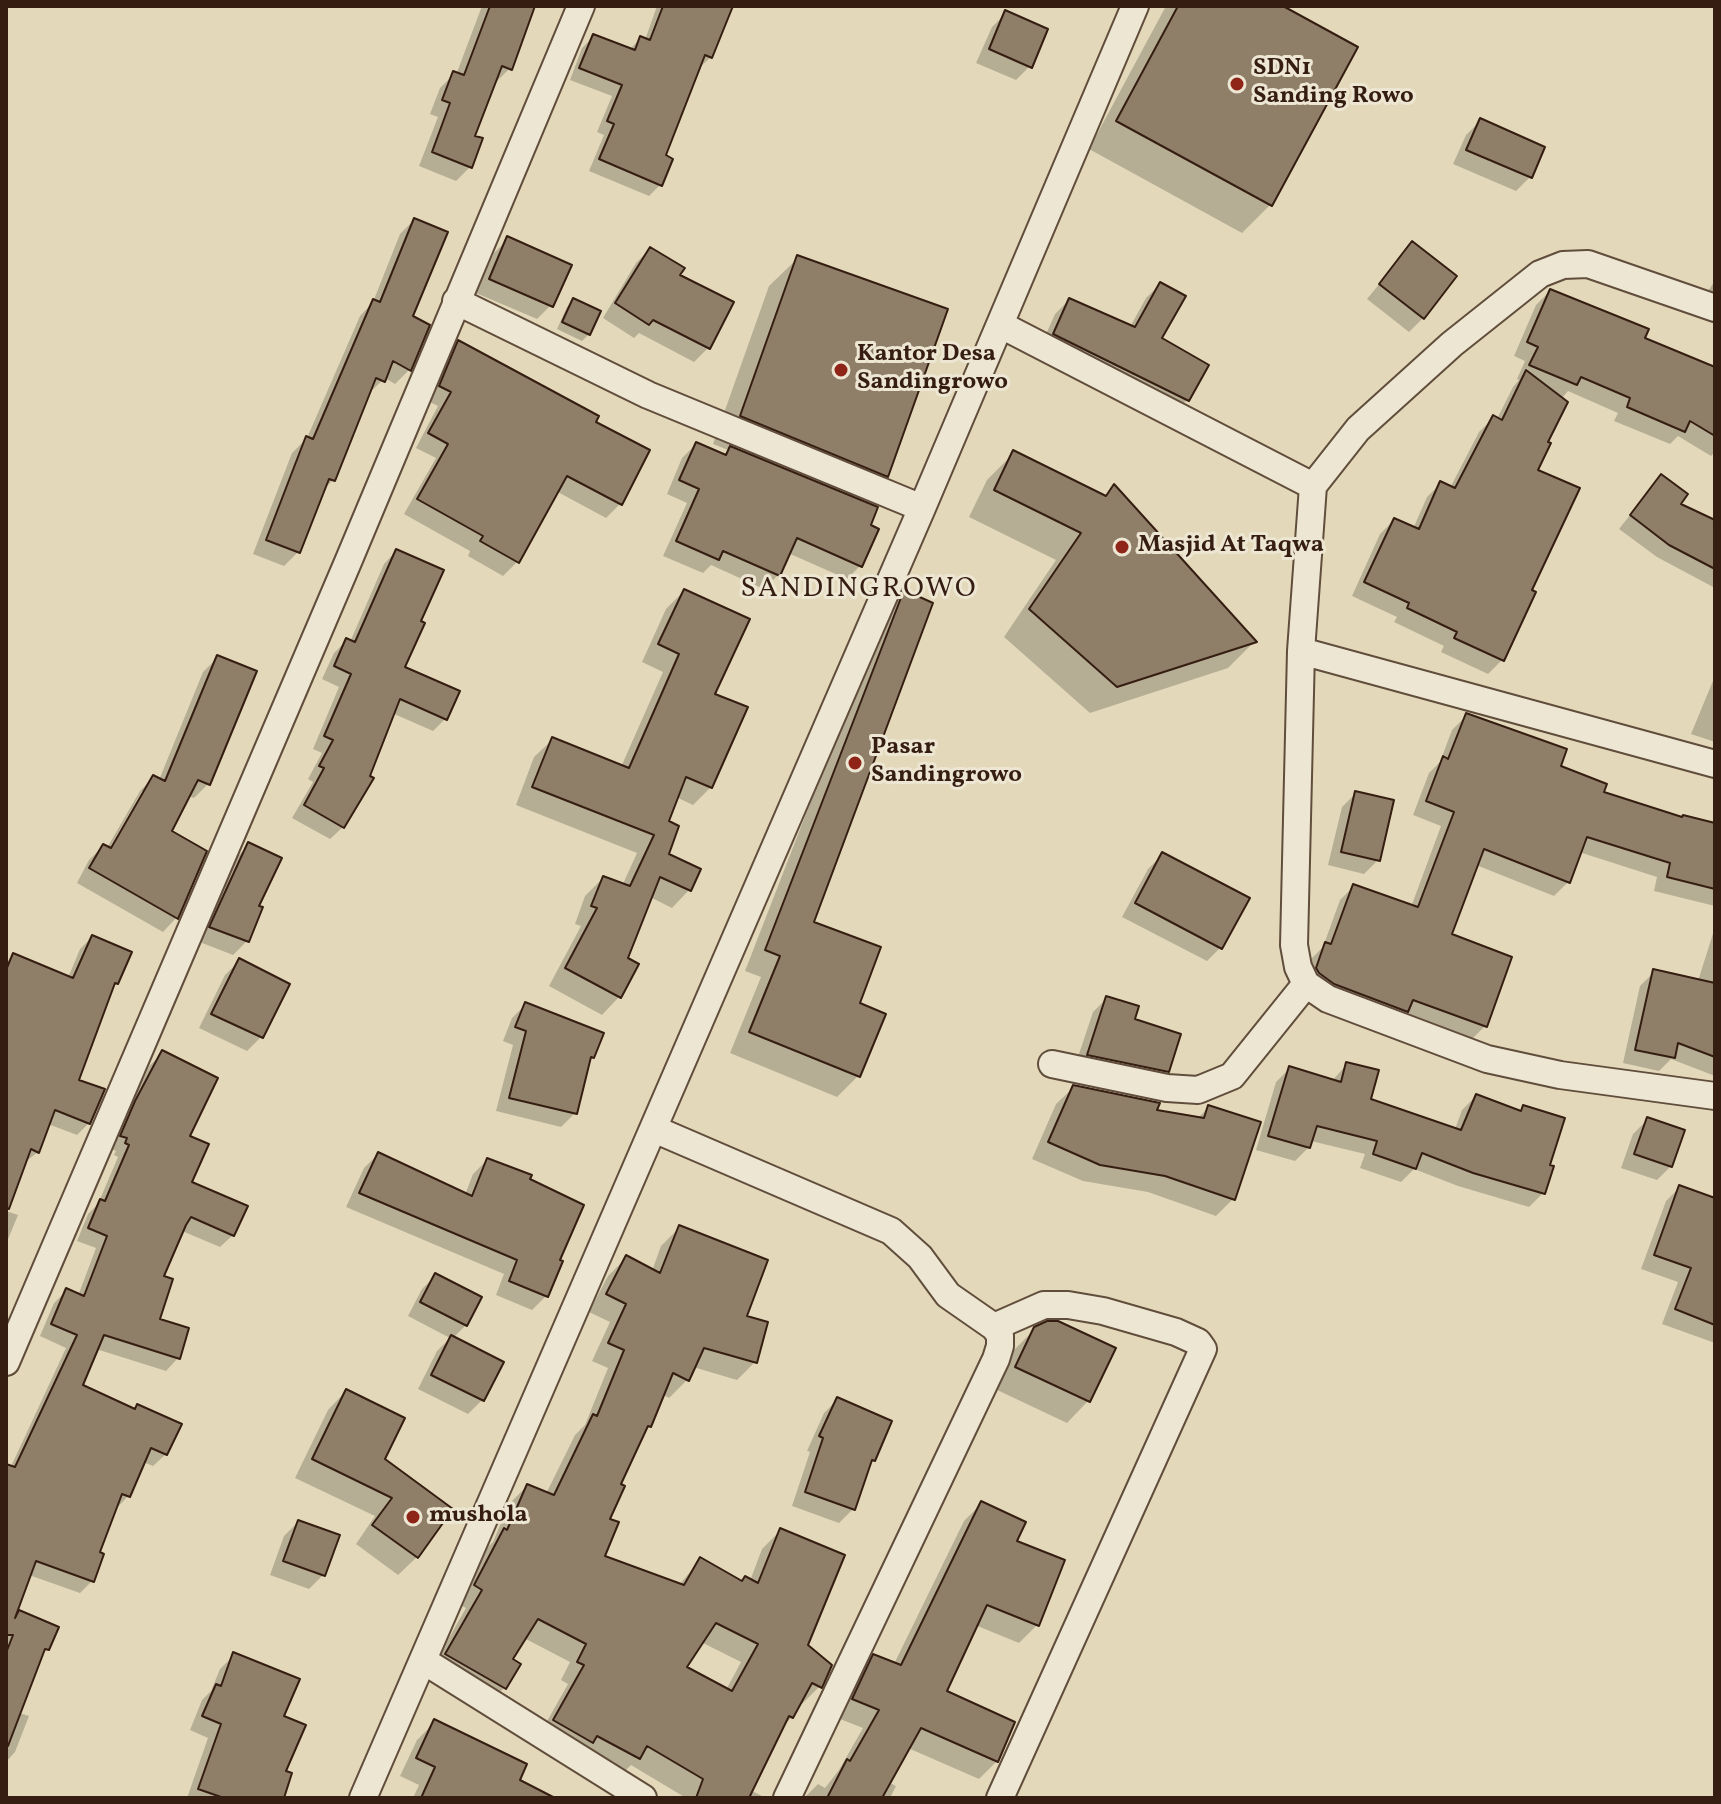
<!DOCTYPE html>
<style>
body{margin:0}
#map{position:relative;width:1721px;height:1804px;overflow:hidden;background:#e3d9ba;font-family:Vollkorn,serif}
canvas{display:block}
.frame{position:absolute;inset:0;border:8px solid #351e11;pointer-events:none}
</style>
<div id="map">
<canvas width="1721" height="1804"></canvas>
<div class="frame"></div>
</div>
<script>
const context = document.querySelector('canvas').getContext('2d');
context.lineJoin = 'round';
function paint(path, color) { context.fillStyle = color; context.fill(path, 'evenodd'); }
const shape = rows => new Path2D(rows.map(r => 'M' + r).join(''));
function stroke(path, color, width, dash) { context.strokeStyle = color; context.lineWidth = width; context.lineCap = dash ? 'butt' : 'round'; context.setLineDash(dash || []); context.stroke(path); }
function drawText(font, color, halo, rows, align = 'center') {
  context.font = font + ' Vollkorn,serif'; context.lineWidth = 6; context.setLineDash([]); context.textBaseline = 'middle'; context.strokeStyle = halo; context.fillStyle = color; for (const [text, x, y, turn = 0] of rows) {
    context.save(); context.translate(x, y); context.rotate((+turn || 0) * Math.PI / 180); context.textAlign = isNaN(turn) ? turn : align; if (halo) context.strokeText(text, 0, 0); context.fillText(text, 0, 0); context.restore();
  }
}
paint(shape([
 [482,6,533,6,510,68,496,82,494,82,472,137,470,167,456,181,419,166,438,117,430,114,440,88,454,74,456,75],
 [657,6,729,6,711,57,699,68,663,157,660,185,649,196,589,171,604,135,597,132,612,96,570,80,582,48,594,36,629,50,640,39,645,40],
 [1166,6,1279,6,1271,204,1242,233,1089,149],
 [1006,13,1030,66,1016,80,976,63,992,27],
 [1480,121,1530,177,1516,191,1453,164,1466,135],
 [414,220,409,370,395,384,385,378,368,394,333,480,322,491,298,552,284,566,253,554,292,453,307,438,360,316,373,302,400,234],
 [508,239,551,305,537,319,476,293,494,253],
 [1412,244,1423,318,1409,332,1367,299],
 [650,249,677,276,708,348,694,362,639,333,634,338,603,318,636,263],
 [798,258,887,476,860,502,861,565,847,579,788,553,778,575,764,589,711,565,703,573,663,556,687,503,667,494,682,458,696,444,723,456,728,450,713,444,769,286],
 [1715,281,1715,296,1708,291],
 [1160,284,1159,339,1187,400,1173,414,1040,348,1055,314,1069,300,1130,327,1146,298],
 [1550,291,1642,339,1715,370,1715,452,1711,456,1678,436,1670,444,1614,421,1618,413,1568,391,1561,399,1536,471,1502,660,1488,674,1441,652,1444,646,1394,622,1397,617,1352,596,1380,534,1394,520,1413,529,1427,497,1441,483,1450,488,1479,432,1493,418,1497,419,1513,387,1519,380,1517,379,1525,361,1514,356,1536,305],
 [574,300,589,334,582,341,557,329,567,307],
 [459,342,593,423,620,504,606,518,556,491,517,562,503,576,468,556,470,551,404,514,436,458,416,448,438,406,426,400,445,356],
 [1014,453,1104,498,1114,487,1254,642,1228,668,1090,713,1004,637,1056,560,969,517,987,480],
 [1661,476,1678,505,1715,523,1715,588,1657,557,1619,529],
 [396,551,418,622,403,668,446,718,433,731,392,713,343,827,330,839,292,818,313,782,308,779,322,753,313,749,339,687,322,679,334,653,347,640,350,642,384,564],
 [684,591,713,695,711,787,693,805,676,797,666,822,666,855,689,890,672,908,650,897,626,959,619,997,602,1015,549,986,581,926,575,924,585,896,603,878,622,886,637,853,516,805,534,757,552,740,621,767,663,672,642,662,666,609],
 [905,592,811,923,858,1005,883,1015,858,1076,837,1097,730,1053,761,977,745,971,884,613],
 [217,658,208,784,194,798,188,796,169,832,176,918,163,932,77,883,89,860,103,846,107,848,140,791,154,777,159,780,203,672],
 [142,791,147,791,108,858,105,856],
 [1715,676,1715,742,1691,734],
 [1466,716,1601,793,1681,819,1715,825,1715,906,1654,891,1657,877,1579,852,1568,882,1554,896,1476,865,1449,936,1485,1026,1471,1040,1303,983,1312,958,1323,947,1340,900,1354,886,1411,907,1441,826,1413,815,1429,773,1440,762,1452,730],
 [1356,793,1378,860,1364,874,1328,865,1342,807],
 [249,845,256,907,247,941,233,955,197,941,235,859],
 [1162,855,1221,947,1207,961,1122,917,1148,869],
 [1715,927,1715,1076,1671,1059,1659,1071,1623,1063,1640,986,1654,972,1698,981],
 [92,937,117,983,111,989,77,1081,89,1123,77,1135,48,1124,38,1152,24,1163,6,1211,18,1215,6,1244,6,963,13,956,68,978,80,949],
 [239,961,288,984,261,1037,247,1051,199,1028,225,975],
 [1107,998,1133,1021,1168,1071,1153,1085,1074,1069,1093,1012],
 [526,1004,593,1057,588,1062,575,1113,561,1127,496,1111,513,1045,503,1041,512,1018],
 [163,1053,187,1137,190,1183,233,1235,220,1247,182,1231,162,1277,157,1320,178,1358,166,1371,96,1349,80,1386,133,1411,138,1406,166,1454,153,1466,143,1462,128,1496,116,1509,97,1553,92,1581,80,1593,29,1575,16,1611,56,1628,47,1649,40,1656,19,1713,29,1716,15,1752,6,1762,8,1473,66,1348,40,1336,54,1303,66,1291,78,1296,96,1248,77,1241,88,1214,98,1204,118,1157,114,1155,116,1151,109,1148,150,1065],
 [1347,1064,1369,1100,1455,1129,1462,1110,1476,1096,1518,1113,1524,1107,1547,1166,1543,1193,1529,1207,1458,1186,1414,1169,1401,1182,1360,1168,1365,1154,1311,1141,1309,1147,1295,1161,1256,1150,1276,1082,1290,1068,1332,1081],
 [1074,1087,1155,1112,1197,1119,1209,1107,1233,1199,1216,1216,1148,1192,1083,1181,1032,1159,1056,1104],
 [1647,1120,1671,1166,1657,1180,1621,1168,1633,1134],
 [378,1154,465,1195,473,1174,487,1160,557,1261,546,1296,532,1310,496,1295,504,1274,346,1207,364,1168],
 [1680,1187,1712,1199,1715,1190,1715,1343,1662,1324,1678,1282,1641,1269,1666,1201],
 [679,1228,744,1317,755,1362,737,1380,693,1367,687,1380,669,1398,662,1394,649,1426,643,1432,618,1485,607,1520,603,1557,679,1585,701,1559,741,1583,750,1581,762,1549,780,1531,805,1646,820,1686,802,1704,799,1703,792,1717,781,1728,750,1790,766,1798,686,1798,631,1765,621,1775,537,1739,568,1684,561,1680,570,1662,524,1638,510,1660,505,1687,487,1705,429,1673,466,1608,458,1604,486,1549,493,1542,509,1504,527,1486,546,1494,575,1435,585,1425,608,1368,592,1361,610,1322,589,1312,608,1276,626,1258,652,1271,661,1246],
 [701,1642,741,1662,726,1690,685,1668],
 [436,1275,466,1325,453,1338,502,1363,482,1400,468,1414,418,1389,437,1351,450,1338,408,1316,422,1289],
 [1036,1328,1088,1401,1067,1423,995,1389,1014,1350],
 [346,1391,383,1460,417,1557,398,1575,356,1544,375,1516,295,1478,328,1410],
 [838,1399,873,1460,868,1465,853,1509,839,1523,792,1506,810,1452,807,1451,824,1413],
 [982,1503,1015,1542,1037,1625,1019,1643,975,1625,944,1692,997,1761,979,1779,908,1748,888,1782,896,1786,890,1798,804,1798,818,1784,825,1788,839,1770,863,1728,835,1717,856,1675,874,1657,894,1664,964,1521],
 [298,1522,323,1575,309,1589,270,1575,284,1536],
 [234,1655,282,1717,284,1773,282,1798,187,1798,208,1738,190,1730,202,1700,211,1691,220,1669],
 [435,1722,517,1781,551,1798,413,1798,419,1785,400,1776,417,1740]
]), '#0003');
const building = shape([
 [490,6,535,6,512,70,502,66,475,136,483,138,472,168,432,152,450,103,442,100,453,71,464,75,490,6],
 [663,6,733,6,712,58,705,55,666,155,673,159,662,186,599,159,614,124,607,121,622,85,579,68,593,34,635,50,640,36,650,40,663,6],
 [1178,6,1283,6,1358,47,1272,206,1116,121,1178,6],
 [1005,10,1048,29,1032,68,989,49,1005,10],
 [1480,118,1545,147,1532,178,1466,150,1480,118],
 [414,218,448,232,413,316,430,325,411,371,393,361,385,382,376,378,335,481,329,479,300,553,266,540,306,436,313,439,373,299,380,302,414,218],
 [507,236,572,265,553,307,489,279,507,236],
 [1412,241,1457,276,1424,319,1379,284,1412,241],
 [650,247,685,268,680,275,734,302,710,349,653,320,649,325,615,303,650,247],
 [797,255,948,309,888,477,740,416,797,255],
 [1160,282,1186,296,1162,338,1209,365,1189,401,1053,334,1069,298,1135,327,1160,282],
 [1550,289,1649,329,1645,338,1715,367,1715,436,1690,421,1685,432,1627,407,1630,398,1581,377,1577,385,1529,365,1538,347,1527,342,1550,289],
 [573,298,601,311,590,335,562,322,573,298],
 [458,340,599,416,596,422,650,450,622,505,567,476,519,563,480,541,483,536,417,499,448,444,428,433,451,392,439,386,458,340],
 [1526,370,1568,402,1548,442,1551,443,1538,470,1580,488,1532,590,1536,592,1504,661,1454,638,1457,632,1407,608,1409,603,1364,582,1394,518,1419,529,1440,481,1455,488,1493,415,1502,420,1526,370],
 [696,442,726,455,730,446,878,507,871,525,879,529,862,567,797,538,780,576,723,551,719,560,676,541,699,489,679,480,696,442],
 [1013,450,1106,496,1114,484,1257,642,1117,687,1029,609,1081,533,994,490,1013,450],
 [1661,474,1688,494,1681,504,1715,520,1715,569,1669,545,1630,515,1661,474],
 [396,549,444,570,421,621,425,623,405,667,460,691,447,720,400,699,370,776,374,778,344,828,304,805,324,768,319,766,333,740,324,736,351,674,334,666,346,638,355,642,396,549],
 [684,589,750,619,715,694,748,707,712,788,686,777,669,821,679,826,669,854,701,869,691,891,660,877,628,958,639,964,621,998,565,968,597,908,591,906,603,876,630,886,654,835,532,787,552,737,629,768,679,654,658,644,684,589],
 [904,590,933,603,814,922,881,947,860,1003,886,1014,860,1077,749,1032,780,956,765,950,904,590],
 [217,655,257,671,210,785,198,780,172,831,207,851,178,919,89,868,103,844,111,848,153,775,165,781,217,655],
 [1466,713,1567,749,1561,766,1607,784,1604,792,1682,817,1683,815,1715,823,1715,889,1667,877,1670,863,1587,837,1570,883,1484,849,1452,934,1512,957,1487,1027,1413,1000,1408,1012,1334,984,1319,973,1316,968,1325,942,1331,944,1353,884,1418,907,1454,812,1426,801,1443,756,1448,759,1466,713],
 [1355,791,1394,800,1380,861,1341,852,1355,791],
 [248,842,282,858,259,906,263,907,249,942,209,927,248,842],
 [1162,852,1250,898,1222,949,1135,903,1162,852],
 [92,935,132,952,118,984,115,983,79,1080,105,1089,90,1124,55,1110,39,1153,31,1149,9,1209,6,1208,6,970,13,953,73,978,92,935],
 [239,958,290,984,263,1038,211,1014,239,958],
 [1653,969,1715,983,1715,1057,1678,1043,1675,1058,1635,1050,1653,969],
 [1106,996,1139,1006,1135,1019,1181,1034,1169,1072,1087,1055,1106,996],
 [525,1002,604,1033,594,1058,591,1057,577,1114,509,1098,526,1031,515,1027,525,1002],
 [162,1050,218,1078,190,1136,209,1144,192,1182,248,1206,234,1236,191,1217,186,1225,164,1276,173,1279,160,1319,189,1328,180,1359,104,1335,83,1385,135,1409,137,1404,182,1424,167,1455,151,1448,130,1497,122,1494,100,1552,104,1554,94,1582,36,1561,15,1618,19,1610,59,1627,49,1650,45,1649,8,1746,6,1745,6,1653,13,1635,6,1635,6,1464,15,1467,77,1335,51,1324,66,1288,84,1296,107,1236,88,1228,100,1199,105,1201,129,1145,125,1143,127,1138,120,1136,135,1101,162,1050],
 [1346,1062,1379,1070,1371,1099,1461,1130,1476,1094,1521,1111,1523,1105,1565,1118,1550,1165,1554,1166,1545,1194,1473,1173,1422,1153,1416,1169,1373,1154,1377,1141,1317,1126,1310,1148,1268,1136,1289,1066,1341,1082,1346,1062],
 [1073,1085,1160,1103,1157,1110,1204,1118,1208,1105,1261,1122,1235,1200,1165,1176,1100,1165,1048,1142,1073,1085],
 [1647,1117,1685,1130,1672,1167,1634,1154,1647,1117],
 [378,1152,472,1196,487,1158,532,1175,530,1179,584,1205,560,1260,563,1261,548,1297,509,1281,517,1260,359,1193,378,1152],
 [1679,1185,1715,1198,1715,1325,1675,1309,1691,1268,1654,1255,1679,1185],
 [679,1225,768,1260,747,1316,768,1322,757,1363,704,1348,689,1381,673,1373,651,1427,648,1426,621,1484,625,1486,610,1519,619,1522,605,1556,684,1585,700,1557,742,1581,745,1576,758,1583,780,1528,845,1555,808,1645,832,1665,822,1688,812,1683,793,1718,789,1716,749,1798,696,1798,703,1779,647,1746,640,1759,597,1736,593,1743,553,1720,584,1665,577,1662,586,1644,538,1619,513,1659,521,1664,506,1689,445,1654,482,1590,474,1585,504,1528,507,1530,527,1484,554,1495,593,1414,597,1416,624,1350,608,1343,626,1304,606,1294,626,1255,660,1273,679,1225],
 [716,1623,758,1644,732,1691,687,1667,716,1623],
 [435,1273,482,1297,467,1326,420,1302,435,1273],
 [1047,1321,1058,1321,1116,1348,1090,1402,1015,1367,1034,1327,1047,1321],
 [451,1335,504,1362,484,1401,431,1375,451,1335],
 [346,1389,405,1418,385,1459,453,1509,418,1558,372,1525,392,1498,312,1459,346,1389],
 [837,1397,892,1421,875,1461,872,1460,855,1510,805,1492,823,1438,819,1436,837,1397],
 [981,1501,1026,1522,1017,1541,1065,1560,1039,1626,987,1605,947,1691,1015,1722,998,1762,921,1728,882,1798,827,1798,847,1759,850,1761,879,1710,852,1699,873,1654,901,1665,981,1501],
 [298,1520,340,1535,325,1576,283,1561,298,1520],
 [233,1652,300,1679,284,1716,306,1725,286,1771,292,1773,284,1798,224,1798,198,1789,221,1724,202,1716,216,1684,221,1686,233,1652],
 [434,1719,527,1764,520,1780,555,1798,421,1798,435,1767,416,1758,434,1719]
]);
paint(building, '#8f7f69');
stroke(building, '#351e11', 2);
const street = shape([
 [456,301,648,395,922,508],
 [1715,308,1588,264,1563,265,1540,274,1452,344,1358,429,1313,486,1301,651,1294,945,1298,967,1306,984,1328,999,1487,1059,1560,1075,1715,1096],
 [1001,325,1313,486],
 [1301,651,1715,764],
 [1052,1064,1167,1088,1198,1090,1232,1076,1306,984],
 [654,1129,891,1231,920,1257,948,1295,994,1327,1000,1335,1000,1346,996,1359,787,1798],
 [994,1327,1044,1305,1068,1305,1103,1311,1176,1332,1198,1342,1203,1349,1000,1798],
 [6,1362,348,562,581,6],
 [424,1661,643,1798],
 [363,1798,922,508,1135,6]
]);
stroke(street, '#604d3b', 30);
stroke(street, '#ede6d2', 26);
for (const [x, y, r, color] of [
 [1237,84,8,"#8f2418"],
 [841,370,8,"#8f2418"],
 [1122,547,8,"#8f2418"],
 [855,763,8,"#8f2418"],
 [413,1517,8,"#8f2418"]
]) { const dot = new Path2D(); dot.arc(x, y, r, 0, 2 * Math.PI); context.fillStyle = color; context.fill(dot); stroke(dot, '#ede6d2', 3); }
drawText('bold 24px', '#351e11', '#ede6d2', [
 ["SDN1",1253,70],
 ["Sanding Rowo",1253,98],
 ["Kantor Desa",857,356],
 ["Sandingrowo",857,384],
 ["Masjid At Taqwa",1138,547],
 ["Pasar",871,749],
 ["Sandingrowo",871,777],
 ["mushola",429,1517]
], 'left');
context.letterSpacing = '2px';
drawText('28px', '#351e11', '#ede6d2', [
 ["SANDINGROWO",859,591]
]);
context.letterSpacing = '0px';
</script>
